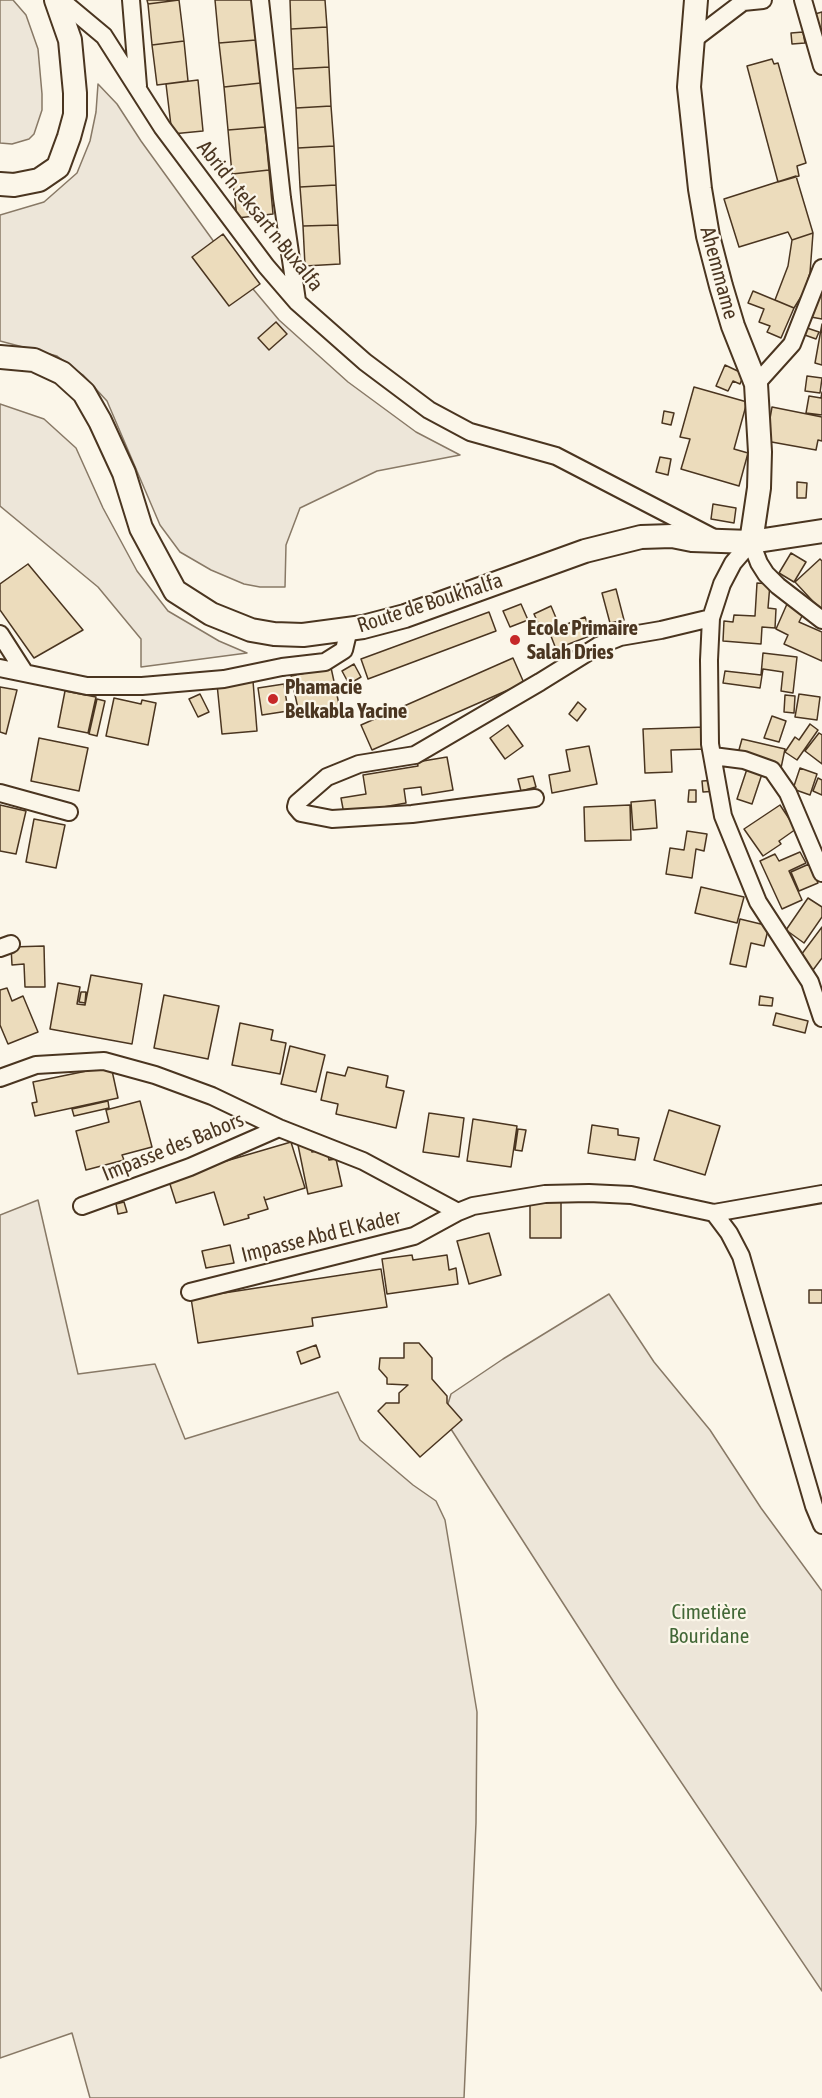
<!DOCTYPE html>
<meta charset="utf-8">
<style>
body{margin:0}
canvas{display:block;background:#fbf6e9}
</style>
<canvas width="822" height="2098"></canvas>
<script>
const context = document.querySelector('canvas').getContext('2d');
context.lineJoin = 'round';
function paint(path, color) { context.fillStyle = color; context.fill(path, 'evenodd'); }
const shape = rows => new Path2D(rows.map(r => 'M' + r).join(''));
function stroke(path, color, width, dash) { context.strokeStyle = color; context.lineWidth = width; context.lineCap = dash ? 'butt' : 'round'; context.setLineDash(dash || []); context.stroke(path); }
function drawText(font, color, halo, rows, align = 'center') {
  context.font = font + ' "Asap Condensed",sans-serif'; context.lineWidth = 4.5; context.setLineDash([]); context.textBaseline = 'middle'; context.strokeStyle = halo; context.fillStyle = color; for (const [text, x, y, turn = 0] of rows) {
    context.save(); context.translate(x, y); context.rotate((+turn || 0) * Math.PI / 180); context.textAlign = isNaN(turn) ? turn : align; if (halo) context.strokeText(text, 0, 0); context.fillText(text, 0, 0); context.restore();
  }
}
const green = shape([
 [0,0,13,0,26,15,38,49,42,94,42,110,34,134,29,139,12,144,0,143,0,0],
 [98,84,117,104,141,141,217,246,279,320,348,382,416,432,460,455,377,471,300,508,286,545,285,587,260,587,244,584,211,570,180,552,160,525,107,401,83,375,57,356,0,341,0,215,44,202,77,173,90,141,96,112,98,84],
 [0,404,44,419,76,448,103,508,137,571,168,611,219,641,247,653,141,667,141,639,98,587,0,506,0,404],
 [38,1200,78,1374,155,1364,185,1439,338,1392,360,1440,413,1485,436,1501,445,1520,477,1712,476,1823,464,2098,90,2098,72,2033,0,2058,0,1215,38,1200],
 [609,1294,654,1362,710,1430,761,1508,822,1591,822,1991,617,1687,449,1426,446,1410,451,1394,503,1359,609,1294]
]);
paint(green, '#ede6d9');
stroke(green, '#887966', 1.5);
const building = shape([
 [147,0,179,0,148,4,147,0],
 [179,0,184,41,152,45,148,4,179,0],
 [215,0,252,0,256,40,219,43,215,0],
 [290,0,325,0,327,27,291,29,290,0],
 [822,12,822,33,815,14,822,12],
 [327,27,329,67,293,69,291,29,327,27],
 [803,32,805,43,792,44,791,33,803,32],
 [256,40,261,83,224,87,219,43,256,40],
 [184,41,188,81,157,85,152,45,184,41],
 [772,59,774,64,778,63,806,163,797,166,799,176,778,182,747,66,772,59],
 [329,67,331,106,296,108,293,69,329,67],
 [198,80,203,131,172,134,166,84,198,80],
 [261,83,265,127,228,130,224,87,261,83],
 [331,106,334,146,298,148,296,108,331,106],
 [265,127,269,170,232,174,228,130,265,127],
 [334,146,336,185,300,187,298,148,334,146],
 [269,170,273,214,237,218,232,174,269,170],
 [796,176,813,233,792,240,788,232,739,247,724,199,796,176],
 [336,185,338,225,303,226,300,187,336,185],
 [338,225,340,264,305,266,303,226,338,225],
 [813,233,810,273,804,292,794,308,775,300,788,266,792,240,813,233],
 [223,234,260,284,229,306,192,257,223,234],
 [818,287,822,287,822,319,811,317,818,287],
 [753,291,794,308,781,338,767,332,770,326,759,322,764,309,748,303,753,291],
 [276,322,287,334,269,350,258,338,276,322],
 [822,324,822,365,815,363,822,324],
 [804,327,819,332,816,339,802,334,804,327],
 [725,365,744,374,740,384,733,381,728,391,716,386,725,365],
 [807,376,822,378,820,393,805,391,807,376],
 [694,387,747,402,734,449,748,453,739,486,681,469,690,439,680,437,694,387],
 [822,392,822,415,806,413,809,396,821,398,822,392],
 [772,407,822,417,822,441,818,440,816,450,766,441,772,407],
 [664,411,674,413,671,425,662,423,664,411],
 [660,457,671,459,668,475,656,472,660,457],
 [797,482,807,483,806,498,797,498,797,482],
 [713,504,736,508,734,523,711,519,713,504],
 [791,553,806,562,794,582,779,573,791,553],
 [820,559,822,561,822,611,795,582,820,559],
 [28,564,83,630,34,658,0,610,0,584,28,564],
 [757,583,770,584,768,608,776,609,775,628,762,627,761,644,723,641,724,621,733,622,734,615,755,616,757,583],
 [616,589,624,620,610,623,602,593,616,589],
 [521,604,528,620,510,627,503,611,521,604],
 [787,604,804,612,799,622,822,632,822,661,784,644,788,635,776,629,787,604],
 [551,606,559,625,542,632,534,614,551,606],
 [489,612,496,631,368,679,361,659,489,612],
 [585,617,592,635,556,649,549,631,585,617],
 [763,653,797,657,793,693,781,691,783,672,763,669,760,688,723,683,725,671,761,675,763,653],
 [513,658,524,683,372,750,361,725,513,658],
 [330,663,340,709,300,718,291,676,315,671,330,663],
 [354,664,361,677,349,684,342,671,354,664],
 [253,681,257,731,222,734,217,684,253,681],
 [284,684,288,711,262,715,258,688,284,684],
 [0,687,17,690,6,734,0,732,0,687],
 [65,691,96,697,88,733,58,727,65,691],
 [200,694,209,712,198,717,189,699,200,694],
 [799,694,820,697,817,720,795,717,799,694],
 [785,695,795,696,794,713,784,712,785,695],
 [114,698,141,704,142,700,156,703,148,745,106,736,114,698],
 [97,699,105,701,97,736,89,734,97,699],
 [578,702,586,709,577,721,569,714,578,702],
 [772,716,786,721,779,742,764,738,772,716],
 [810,724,818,730,797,760,785,752,795,737,799,740,810,724],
 [508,725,523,746,505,759,490,738,508,725],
 [706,727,707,749,671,750,672,772,645,773,643,729,706,727],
 [819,733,822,735,822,764,805,751,819,733],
 [39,738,88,748,79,791,31,781,39,738],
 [742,739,785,749,781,768,737,757,742,739],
 [589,746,597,784,552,793,549,775,570,771,566,750,589,746],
 [447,757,453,790,422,795,421,787,404,789,406,803,344,814,341,798,366,794,363,775,418,766,417,762,447,757],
 [749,763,764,768,752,804,737,799,749,763],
 [800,768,817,774,810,795,793,789,800,768],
 [533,776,536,787,521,791,518,779,533,776],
 [818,778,822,780,822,795,813,791,818,778],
 [717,780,718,791,703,792,702,781,717,780],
 [689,790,696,790,696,802,688,802,689,790],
 [655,800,657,828,633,830,631,802,655,800],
 [0,805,26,811,16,854,0,851,0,805],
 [630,805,631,840,585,841,584,807,630,805],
 [780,805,796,829,779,841,781,844,763,856,744,829,780,805],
 [34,819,65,825,56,868,26,862,34,819],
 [687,831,707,834,704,851,696,849,692,878,666,874,670,848,684,850,687,831],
 [800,852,806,863,789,871,802,900,782,909,760,861,775,854,779,861,800,852],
 [809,864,818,883,799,891,791,872,809,864],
 [701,887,744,897,737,923,695,913,701,887],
 [808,898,822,907,822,917,804,943,786,930,808,898],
 [740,919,769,926,764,946,751,943,746,967,730,964,740,919],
 [822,927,822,958,813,970,798,959,822,927],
 [44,946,45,987,25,987,24,964,12,965,11,947,44,946],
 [91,975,142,984,132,1044,50,1029,58,983,80,987,77,1004,85,1005,91,975],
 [7,988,12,1001,23,996,38,1032,8,1044,0,1025,0,990,7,988],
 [81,992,86,992,85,1003,79,1002,81,992],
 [164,995,219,1006,208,1059,154,1048,164,995],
 [760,996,773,998,772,1006,759,1005,760,996],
 [776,1013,808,1021,805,1033,773,1025,776,1013],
 [240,1023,273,1030,271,1040,286,1043,280,1074,232,1065,240,1023],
 [290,1046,325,1055,316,1092,281,1084,290,1046],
 [111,1066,118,1098,35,1116,32,1103,37,1102,33,1082,111,1066],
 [348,1067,388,1076,386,1087,404,1091,396,1128,336,1114,338,1104,321,1100,327,1072,345,1076,348,1067],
 [108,1101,109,1108,74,1116,72,1109,108,1101],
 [140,1101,152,1147,122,1155,124,1160,86,1170,76,1131,109,1122,106,1110,140,1101],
 [669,1110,720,1126,705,1175,654,1160,669,1110],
 [429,1113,464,1118,459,1157,423,1152,429,1113],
 [473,1119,517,1126,511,1167,467,1161,473,1119],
 [592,1125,618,1129,618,1135,639,1138,635,1160,588,1153,592,1125],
 [518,1129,526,1130,522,1151,515,1150,518,1129],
 [291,1142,305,1188,265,1200,264,1197,268,1209,248,1215,249,1218,224,1225,214,1192,176,1203,168,1178,291,1142],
 [310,1143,312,1152,327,1149,329,1160,336,1159,342,1186,308,1194,298,1145,310,1143],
 [124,1202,127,1212,118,1214,116,1204,124,1202],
 [530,1202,561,1202,561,1238,530,1238,530,1202],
 [489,1233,501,1275,469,1284,457,1241,489,1233],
 [230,1245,234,1263,206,1268,202,1251,230,1245],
 [412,1255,413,1260,447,1255,449,1270,456,1268,458,1284,387,1294,382,1259,412,1255],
 [381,1269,387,1307,312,1318,313,1326,198,1343,191,1298,381,1269],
 [809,1290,822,1290,822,1303,809,1303,809,1290],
 [404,1343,419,1343,432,1358,432,1379,447,1396,447,1403,462,1420,420,1457,378,1411,386,1403,399,1403,399,1393,408,1385,387,1384,387,1378,379,1369,380,1358,404,1358,404,1343],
 [316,1345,320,1357,301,1364,297,1352,316,1345]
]);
paint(building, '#ecdcbc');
stroke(building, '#4a3520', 1.5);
const street = shape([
 [61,0,104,36,162,127,266,266,297,302,365,362,429,410,470,432,556,456,716,539],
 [131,0,138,86],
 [260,0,282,198,297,301],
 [803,0,822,66],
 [693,40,743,2,763,0],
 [756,384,792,344,822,268],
 [822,620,778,586,766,574,759,563,751,542,733,563,722,584,711,618,709,660,710,744,723,816,758,902,810,982,822,1018],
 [0,634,25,673],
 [0,668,87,686,142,686,224,679,282,667,325,662,344,650,349,629],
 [713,756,744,760,772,770,788,793,822,873],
 [0,793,69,812],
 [535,798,412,814,332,819,301,813,296,807,297,803,327,777,359,764,415,755,540,682,598,646,620,637,661,630,711,618],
 [0,948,11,944],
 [0,1078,36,1065,104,1061,155,1075,212,1096,279,1128,363,1161,458,1212,473,1206,545,1194,589,1193,631,1195,714,1213,822,1194],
 [82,1206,190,1167,279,1128],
 [714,1213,729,1233,741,1256,814,1506,822,1525],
 [190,1292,414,1236,458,1212]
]);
const secondary = shape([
 [696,0,689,87,700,189,708,236,721,286,733,326,756,384,760,452,759,488,751,542],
 [0,184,14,185,39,180,58,167,69,137,75,115,75,93,70,40,56,0],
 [0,357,34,360,62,373,84,393,100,421,124,473,141,528,175,591,211,614,251,630,274,634,303,635,363,627,405,616,585,551,641,537,672,536,692,540,751,542,822,531]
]);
stroke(street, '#4a3520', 20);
stroke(secondary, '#4a3520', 26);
stroke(street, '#fbf6e9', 16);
stroke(secondary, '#fbf6e9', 22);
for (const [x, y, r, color] of [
 [515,640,6,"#c62828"],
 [273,699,6,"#c62828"]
]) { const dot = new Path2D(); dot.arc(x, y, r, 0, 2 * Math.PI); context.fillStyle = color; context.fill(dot); stroke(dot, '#fbf6e9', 2); }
drawText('21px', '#4a3520', '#fbf6e9', [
 ["Abrid n teksart n Buxalfa",260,216,51],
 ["Ahemmame",719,273,75],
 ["Route de Boukhalfa",430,603,-18],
 ["Impasse des Babors",173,1147,-22],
 ["Impasse Abd El Kader",321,1236,-14]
]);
drawText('bold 21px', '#4a3520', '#fbf6e9', [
 ["Ecole Primaire",527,628],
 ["Salah Dries",527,652],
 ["Phamacie",285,687],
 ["Belkabla Yacine",285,711]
], 'left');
drawText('21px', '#436837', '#fbf6e9', [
 ["Cimetière",709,1612],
 ["Bouridane",709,1636]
]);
</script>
